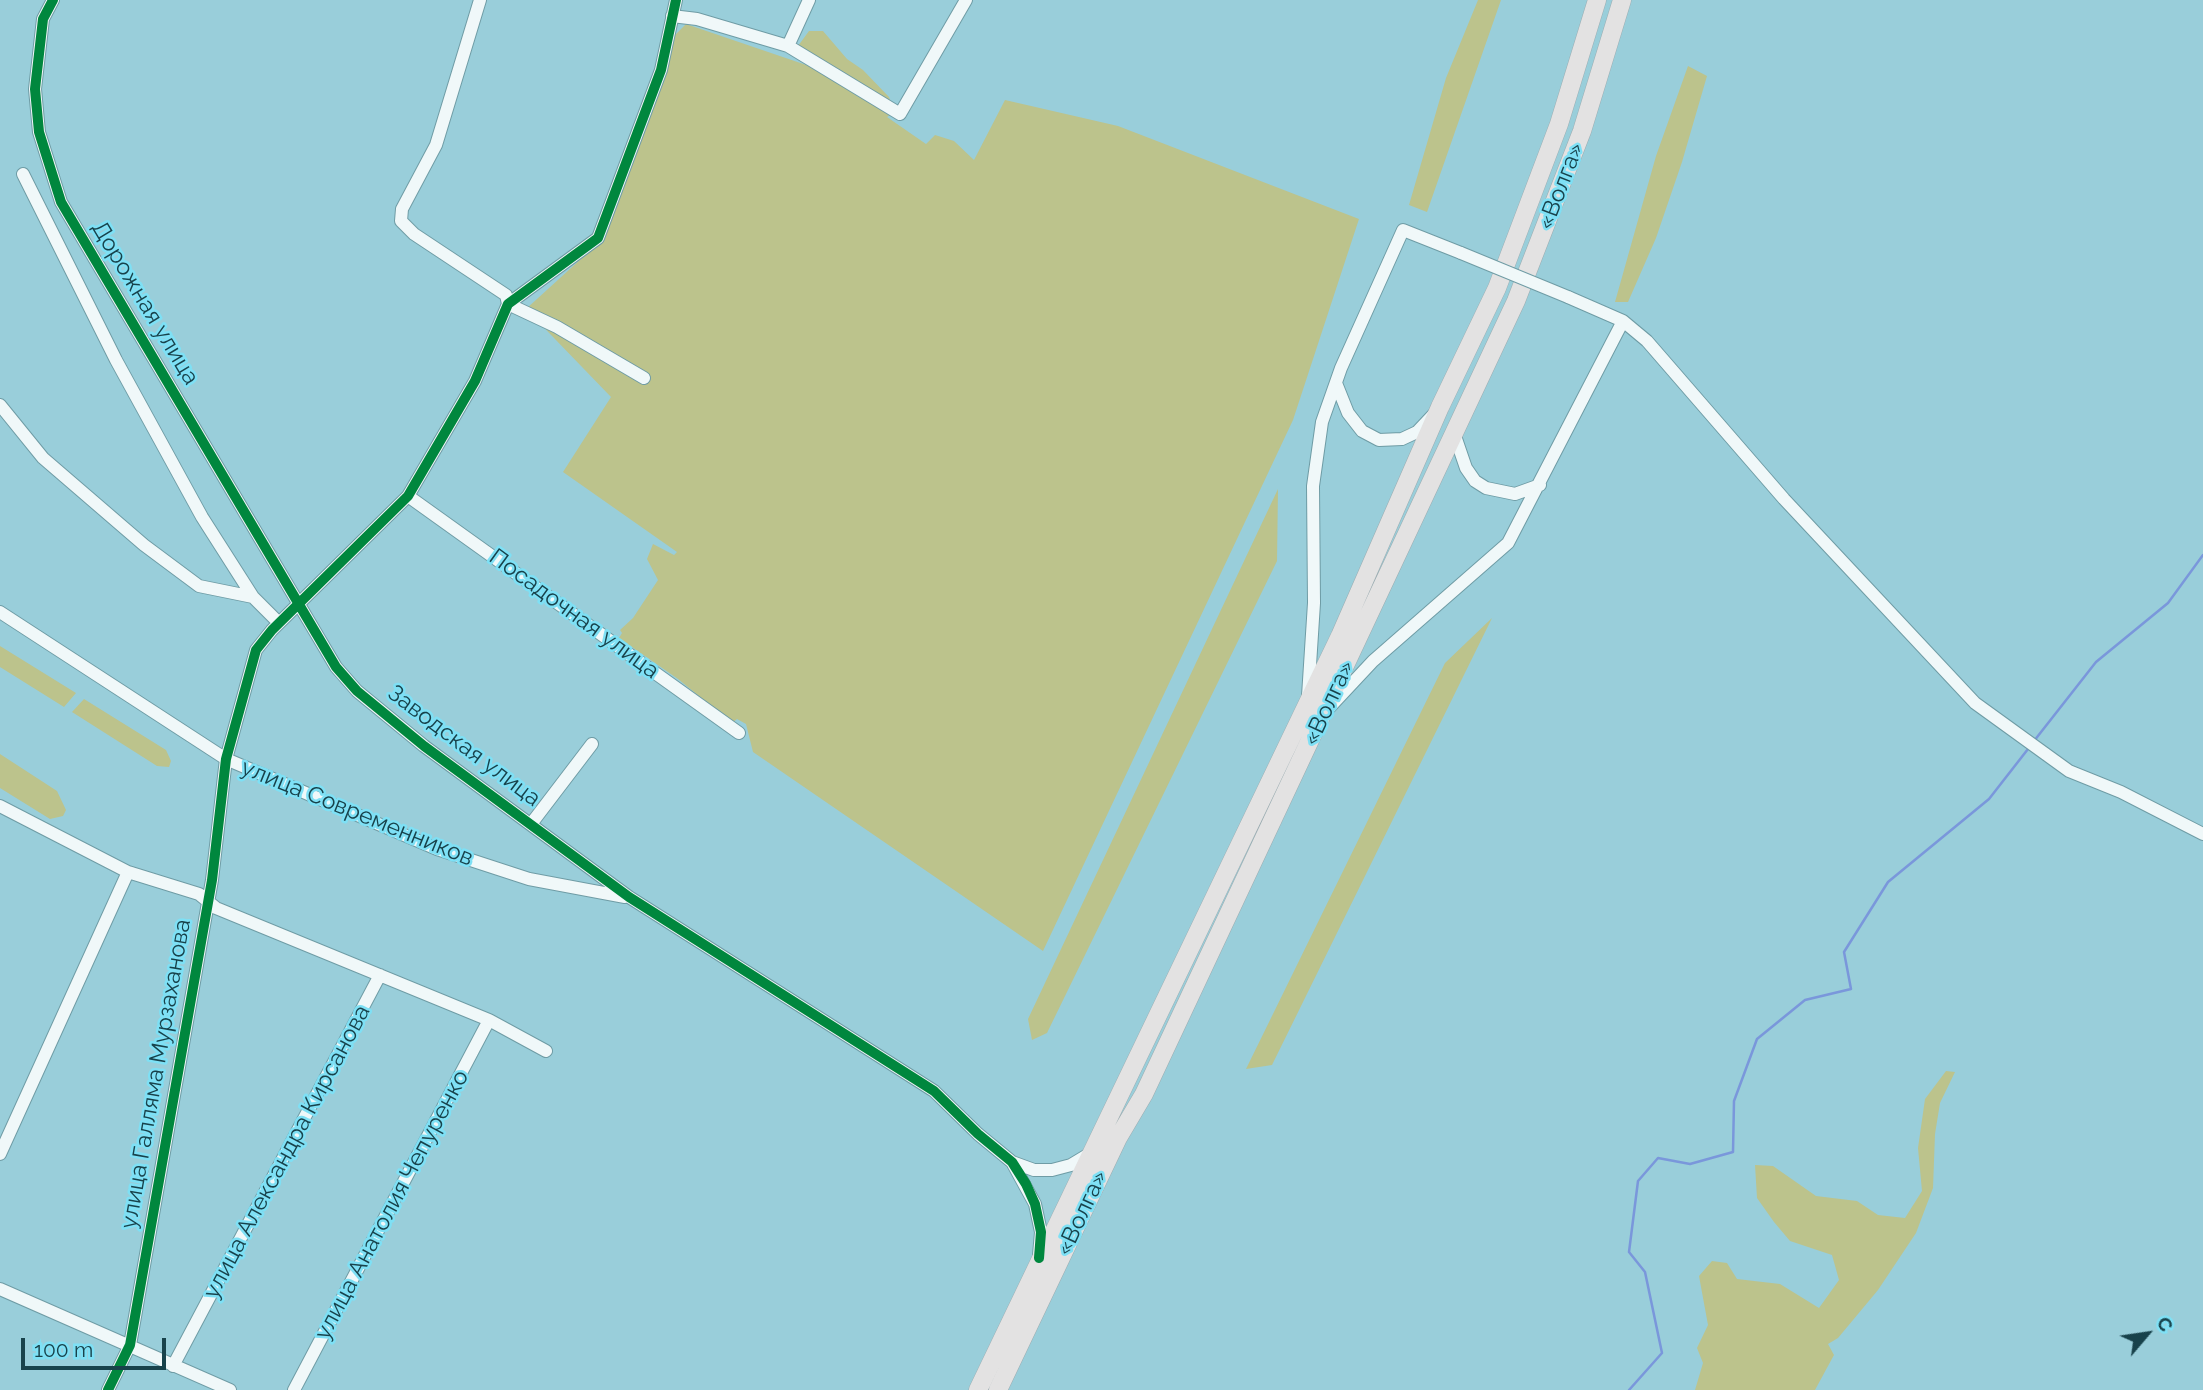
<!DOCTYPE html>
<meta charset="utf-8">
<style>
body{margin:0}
#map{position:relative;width:2203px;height:1390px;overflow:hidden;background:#99ceda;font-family:Raleway,sans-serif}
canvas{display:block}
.north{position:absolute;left:2112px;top:1299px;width:70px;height:70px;-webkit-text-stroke:5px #7ee0f5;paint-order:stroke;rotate:61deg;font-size:19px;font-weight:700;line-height:28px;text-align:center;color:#18424b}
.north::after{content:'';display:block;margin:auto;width:24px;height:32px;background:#18424b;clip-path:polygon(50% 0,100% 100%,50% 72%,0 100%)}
.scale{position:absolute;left:21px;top:1338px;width:145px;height:32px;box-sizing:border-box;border:4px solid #18424b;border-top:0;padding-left:9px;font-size:21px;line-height:24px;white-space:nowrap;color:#18424b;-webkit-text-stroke:5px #7ee0f5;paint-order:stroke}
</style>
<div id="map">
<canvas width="2203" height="1390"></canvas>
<div class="north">С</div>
<div class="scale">100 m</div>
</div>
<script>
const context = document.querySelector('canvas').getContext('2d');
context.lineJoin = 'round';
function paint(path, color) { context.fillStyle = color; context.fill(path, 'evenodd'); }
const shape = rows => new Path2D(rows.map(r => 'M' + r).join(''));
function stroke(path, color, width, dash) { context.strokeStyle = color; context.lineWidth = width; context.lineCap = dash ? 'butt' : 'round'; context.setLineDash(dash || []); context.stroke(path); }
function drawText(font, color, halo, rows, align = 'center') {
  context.font = font + ' Raleway,sans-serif'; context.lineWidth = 5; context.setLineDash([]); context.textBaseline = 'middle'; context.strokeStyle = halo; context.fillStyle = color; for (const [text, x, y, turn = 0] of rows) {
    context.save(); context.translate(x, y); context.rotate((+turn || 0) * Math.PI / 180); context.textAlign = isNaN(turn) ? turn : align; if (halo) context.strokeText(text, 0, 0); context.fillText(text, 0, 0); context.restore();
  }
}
paint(shape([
 [1478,0,1501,0,1427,212,1409,205,1446,78],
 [686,24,818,69,860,98,850,83,798,46,809,31,823,31,847,59,863,70,889,97,895,112,887,117,926,144,935,135,954,141,974,160,1005,100,1118,126,1359,219,1293,420,1043,951,753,752,746,724,737,719,732,723,678,679,619,638,622,633,620,630,633,618,658,580,647,559,653,544,674,555,677,552,563,472,611,397,526,309,604,238,675,35],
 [1688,66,1707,76,1682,162,1656,238,1628,302,1615,302,1656,156],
 [1278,489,1277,561,1047,1033,1032,1040,1028,1019],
 [1492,618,1272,1065,1246,1069,1445,663],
 [0,646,76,693,64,707,0,667],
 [84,699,166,750,171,761,169,767,157,766,72,712],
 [0,754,57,791,66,810,63,816,50,819,0,788],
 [1946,1071,1955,1072,1940,1103,1935,1134,1933,1188,1916,1233,1878,1290,1838,1338,1828,1344,1834,1355,1815,1390,1695,1390,1703,1363,1697,1348,1708,1325,1699,1276,1712,1261,1727,1263,1737,1279,1780,1284,1819,1308,1839,1280,1832,1255,1790,1241,1774,1222,1757,1198,1755,1165,1773,1166,1816,1196,1857,1201,1878,1215,1905,1218,1922,1191,1918,1148,1925,1099]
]), '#bcc38c');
stroke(shape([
 [2034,741,2096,662,2168,603,2203,555],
 [1629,1390,1662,1353,1645,1272,1629,1252,1638,1181,1658,1158,1690,1164,1733,1152,1734,1101,1757,1039,1805,1000,1851,989,1844,952,1888,882,1989,799,2028,749]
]), '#7a97db', 2.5);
const minor = shape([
 [53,0,43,19,35,89,39,132,61,202,336,667,357,691,424,746,629,897,934,1091,978,1134,1012,1162,1035,1204,1041,1232,1039,1255],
 [480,0,436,145,402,209,401,221,414,234,506,295,508,304,557,327,644,378],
 [672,16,697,19,788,46,900,114,966,0],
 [788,46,809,0],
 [23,174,116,360,202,517,253,597,279,623],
 [1568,297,1623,321,1647,341,1784,499,1975,703,2069,771,2121,792,2203,834],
 [1336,383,1348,413,1362,431,1379,440,1402,439,1417,432,1433,415],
 [0,405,43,458,144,545,199,586,253,597],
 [1454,433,1466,468,1475,481,1486,488,1515,494,1540,485],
 [408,496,739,733],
 [0,612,226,759,437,849,529,879,625,897],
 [1308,696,1314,603,1313,486,1322,422,1341,368,1403,230,1461,253],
 [1329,708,1373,661,1508,543,1623,321],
 [0,806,128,872,199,894,216,908,489,1020,546,1051],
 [531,824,592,744],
 [0,1154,128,872],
 [1012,1162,1034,1170,1052,1170,1071,1165,1091,1153],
 [0,1289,230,1390],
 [173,1366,380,975],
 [108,1390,130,1345,212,880,226,759,256,650,272,630,408,496,475,381,508,304,598,238,661,70,676,0],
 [294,1390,489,1020]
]);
const highway = shape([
 [978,1390,1340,636,1440,407,1497,288,1559,124,1597,0],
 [998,1390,1118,1138,1144,1094,1516,301,1582,131,1622,0]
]);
stroke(minor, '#6f9ca5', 14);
stroke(highway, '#9bacb1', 19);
stroke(minor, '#f0f8f9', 12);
stroke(highway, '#e3e2e2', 18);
const minorBridge = shape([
 [1461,253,1568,297]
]);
stroke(minorBridge, '#6f9ca5', 14, []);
stroke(minorBridge, '#f0f8f9', 12);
stroke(shape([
 [53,0,43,19,35,89,39,132,61,202,336,667,357,691,424,746,629,897,934,1091,978,1134,1012,1162,1026,1184,1035,1204,1041,1232,1039,1258],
 [108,1390,130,1345,212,880,226,759,256,650,272,630,408,496,475,381,508,304,598,238,661,70,676,0]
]), '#00873e', 10);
drawText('23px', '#18424b', '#7ee0f5', [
 ["«Волга»",1561,186,-69],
 ["Дорожная улица",145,303,59],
 ["Посадочная улица",574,614,36],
 ["«Волга»",1329,703,-65],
 ["Заводская улица",464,746,37],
 ["улица Современников",357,813,22],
 ["улица Галляма Мурзаханова",156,1074,-80],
 ["улица Александра Кирсанова",287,1152,-62],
 ["улица Анатолия Чепуренко",392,1205,-62],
 ["«Волга»",1082,1213,-65]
]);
</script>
